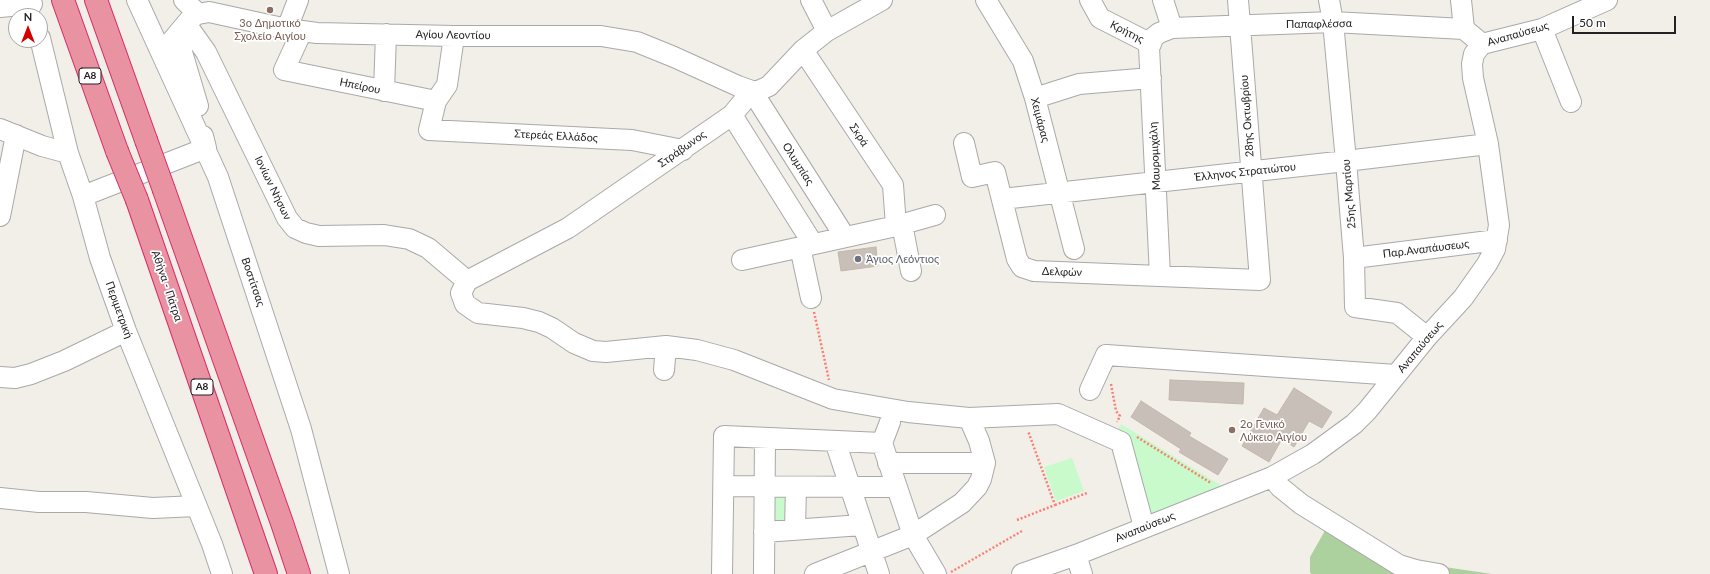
<!DOCTYPE html>
<meta charset="utf-8">
<style>
body{margin:0}
#map{position:relative;width:1710px;height:574px;overflow:hidden;background:#f2efe9;font-family:Lato,sans-serif}
canvas{display:block}
.north{position:absolute;left:8px;top:8px;width:40px;height:40px;box-sizing:border-box;background:#fff;border:1px solid #a7a7a7;border-radius:50%;rotate:0deg;font-size:11px;font-weight:700;line-height:16px;text-align:center;color:#222}
.north::after{content:'';display:block;margin:auto;width:14px;height:18px;background:#d40000;clip-path:polygon(50% 0,100% 100%,50% 72%,0 100%)}
.scale{position:absolute;left:1572px;top:16px;width:104px;height:18px;box-sizing:border-box;border:2px solid #222;border-top:0;padding-left:5px;font-size:12px;line-height:14px;white-space:nowrap;color:#222;-webkit-text-stroke:3px #fff;paint-order:stroke}
</style>
<div id="map">
<canvas width="1710" height="574"></canvas>
<div class="north">N</div>
<div class="scale">50 m</div>
</div>
<script>
const context = document.querySelector('canvas').getContext('2d');
context.lineJoin = 'round';
function paint(path, color) { context.fillStyle = color; context.fill(path, 'evenodd'); }
const shape = rows => new Path2D(rows.map(r => 'M' + r).join(''));
function stroke(path, color, width, dash) { context.strokeStyle = color; context.lineWidth = width; context.lineCap = dash ? 'butt' : 'round'; context.setLineDash(dash || []); context.stroke(path); }
function drawText(font, color, halo, rows, align = 'center') {
  context.font = font + ' Lato,sans-serif'; context.lineWidth = 3.5; context.setLineDash([]); context.textBaseline = 'middle'; context.strokeStyle = halo; context.fillStyle = color; for (const [text, x, y, turn = 0] of rows) {
    context.save(); context.translate(x, y); context.rotate((+turn || 0) * Math.PI / 180); context.textAlign = isNaN(turn) ? turn : align; if (halo) context.strokeText(text, 0, 0); context.fillText(text, 0, 0); context.restore();
  }
}
paint(shape([
 [1327,527,1404,561,1492,574,1311,574,1310,572,1310,557]
]), '#add19e');
paint(shape([
 [1121,424,1222,486,1148,515,1116,432],
 [1072,458,1084,491,1056,501,1044,467],
 [769,491,792,491,792,525,768,525]
]), '#c8facc');
const building = shape([
 [876,247,878,266,841,271,838,252,876,247],
 [1170,380,1244,383,1243,404,1169,400,1170,380],
 [1294,388,1332,412,1322,428,1309,421,1294,447,1282,439,1269,462,1242,446,1264,408,1277,415,1294,388],
 [1141,401,1191,433,1189,436,1228,459,1218,475,1179,452,1181,449,1131,417,1141,401]
]);
paint(building, '#c7bfb8');
stroke(building, '#c4b6ab', 1);
const minor = shape([
 [137,0,218,177,301,429,339,574],
 [184,0,198,14],
 [811,0,827,31],
 [986,0,1023,61,1035,98,1074,249],
 [1090,0,1100,18,1151,44],
 [1163,0,1172,28],
 [1329,0,1333,22,1346,161,1354,258,1355,307,1397,313,1427,337],
 [1461,0,1464,29],
 [0,7,32,4],
 [186,24,206,52,287,218,295,228,306,233,319,236,384,235,409,239,428,248,467,281],
 [184,29,182,40,182,52,198,106],
 [287,29,298,0],
 [1542,29,1571,102],
 [302,31,284,70,436,101],
 [454,36,447,85,436,101,429,130,632,140,683,150],
 [40,38,68,153,83,196,100,258,126,331,212,544,222,574],
 [161,49,170,43,191,18,198,14,209,12,287,29,317,33,454,36,601,36,637,42,674,57,738,86,752,91,758,91,769,86,803,50,827,31,882,0],
 [803,50,893,185,896,226],
 [384,91,386,34],
 [752,91,732,115,568,228,467,281,461,293,465,304,478,313,523,318,539,322,552,328,574,343,593,351,606,352,666,346,697,350,734,360,833,399,908,412,969,418],
 [752,91,845,237],
 [1035,98,1079,84,1151,78],
 [732,115,813,244],
 [0,129,42,146,68,153],
 [964,143,972,177,995,172,1017,259,1022,267,1034,271,1260,280,1238,0],
 [83,196,206,148,203,136],
 [1002,199,1346,161,1488,144],
 [0,216,16,135],
 [902,224,911,271],
 [800,247,811,298],
 [1354,258,1497,240],
 [742,260,896,226,935,215],
 [1160,276,1149,47,1154,37,1159,33,1172,28,1333,22,1464,29,1482,44],
 [664,370,666,346],
 [0,377,15,378,31,374,64,361,126,331],
 [1090,390,1106,355,1396,375],
 [835,441,879,574],
 [882,443,913,535,936,574],
 [888,463,985,463],
 [1272,477,1280,487,1301,504,1399,565,1416,570,1439,574],
 [724,486,895,487],
 [0,498,39,502,86,502,153,508,196,506],
 [795,529,796,487],
 [764,532,862,525],
 [1076,555,1082,574],
 [722,574,724,436,882,443,890,422],
 [764,574,765,438],
 [815,574,913,535,962,503,977,487,981,479,985,463,979,441,969,418,1058,414,1121,442,1144,527],
 [1022,574,1076,555,1272,477,1313,454,1354,424,1367,411,1427,337,1463,298,1487,264,1495,249,1499,225,1488,144,1473,78,1472,64,1474,54,1482,44,1542,29,1607,0]
]);
const highway = shape([
 [63,0,117,151],
 [96,0,146,140],
 [164,190,282,523,299,574],
 [137,200,266,574]
]);
stroke(minor, '#a9a9a9', 22);
stroke(highway, '#dc2a67', 24);
stroke(shape([
 [814,312,829,380],
 [1111,384,1116,411,1120,416,1117,422],
 [1137,437,1211,483],
 [1055,505,1087,493],
 [1017,520,1055,505,1028,431],
 [951,572,1022,531]
]), '#fa8072', 2.5, [2, 2]);
stroke(minor, '#fff', 20);
stroke(highway, '#e892a2', 22);
const highwayBridge = shape([
 [146,140,164,190],
 [117,151,137,200]
]);
stroke(highwayBridge, '#dc2a67', 24, []);
stroke(highwayBridge, '#e892a2', 22);
for (const [x, y, r, color] of [
 [270,10,4,"#8d6e63"],
 [858,259,4,"#6b7280"],
 [1232,430,4,"#8d6e63"]
]) { const dot = new Path2D(); dot.arc(x, y, r, 0, 2 * Math.PI); context.fillStyle = color; context.fill(dot); stroke(dot, '#fff', 1.5); }
for (const [x, y, w] of [
 [90,76,22],
 [202,387,22]
]) { const box = new Path2D(); box.roundRect(x - w / 2, y - 8, w, 16, 3); context.fillStyle = '#fff'; context.fill(box); stroke(box, '#222', 1); }
drawText('bold 10px', '#222', null, [
 ["Α8",90,76],
 ["Α8",202,387]
]);
drawText('11px', '#785e54', '#fff', [
 ["3ο Δημοτικό",270,23],
 ["Σχολείο Αιγίου",270,36],
 ["2ο Γενικό",1240,424,"left"],
 ["Λύκειο Αιγίου",1240,437,"left"]
]);
drawText('11px', '#222', '#fff', [
 ["Παπαφλέσσα",1319,24,-1],
 ["Κρήτης",1127,32,27],
 ["Αναπαύσεως",1518,34,-16],
 ["Αγίου Λεοντίου",453,35,1],
 ["Ηπείρου",360,86,12],
 ["28ης Οκτωβρίου",1247,116,-94],
 ["Χειμάρας",1040,120,75],
 ["Σκρά",859,135,56],
 ["Στερεάς Ελλάδος",556,136,3],
 ["Στράβωνος",682,149,-35],
 ["Μαυρομιχάλη",1155,156,-93],
 ["Ολυμπίας",798,164,57],
 ["Έλληνος Στρατιώτου",1245,172,-6],
 ["Ιονίων Νήσων",273,188,64],
 ["25ης Μαρτίου",1349,194,-95],
 ["Παρ.Αναπάυσεως",1426,249,-7],
 ["Δελφών",1062,272,2],
 ["Βοστίτσας",253,282,71],
 ["Αθήνα - Πάτρα",167,286,71],
 ["Περιμετρική",119,310,70],
 ["Αναπαύσεως",1420,347,-50],
 ["Αναπαύσεως",1145,527,-22]
]);
drawText('11px', '#5b616d', '#fff', [
 ["Άγιος Λεόντιος",866,259]
], 'left');
</script>
